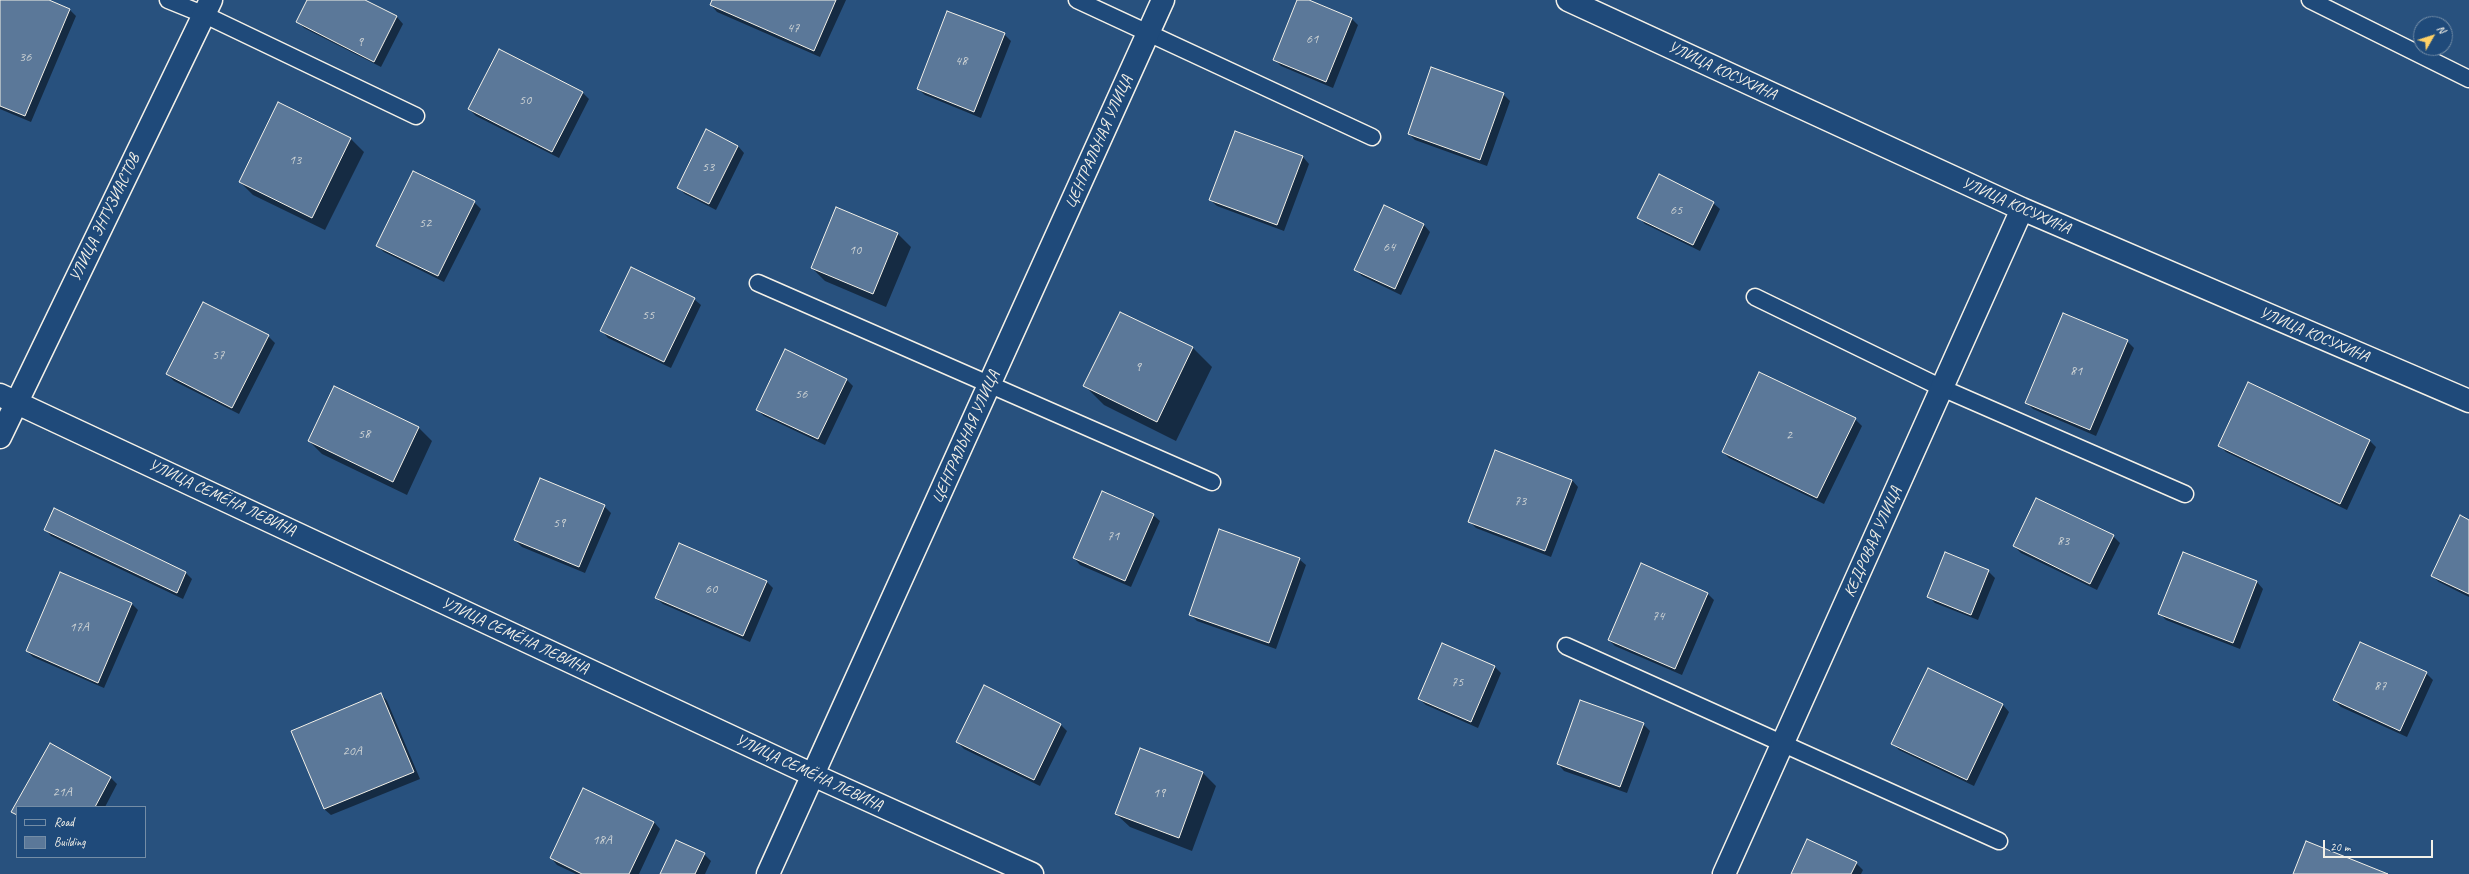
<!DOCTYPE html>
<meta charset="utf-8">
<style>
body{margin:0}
#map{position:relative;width:2469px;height:874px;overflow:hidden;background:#28517e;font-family:Caveat,sans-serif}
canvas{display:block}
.legend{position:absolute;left:16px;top:806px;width:130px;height:52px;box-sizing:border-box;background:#1f4a7a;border:1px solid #748da6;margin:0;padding:5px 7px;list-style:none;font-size:12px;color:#f4f1e8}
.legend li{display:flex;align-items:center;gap:8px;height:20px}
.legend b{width:20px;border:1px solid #748da6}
.north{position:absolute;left:2413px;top:16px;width:40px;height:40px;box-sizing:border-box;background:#1f4a7a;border:1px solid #748da6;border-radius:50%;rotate:51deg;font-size:11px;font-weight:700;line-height:16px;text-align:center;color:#f4f1e8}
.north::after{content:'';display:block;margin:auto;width:14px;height:18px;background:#ffd166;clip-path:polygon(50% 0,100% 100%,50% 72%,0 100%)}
.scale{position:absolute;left:2323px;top:840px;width:110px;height:18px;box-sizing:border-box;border:2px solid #f4f1e8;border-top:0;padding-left:5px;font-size:12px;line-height:14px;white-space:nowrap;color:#f4f1e8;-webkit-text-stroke:3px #1f4a7a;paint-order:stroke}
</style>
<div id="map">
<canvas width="2469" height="874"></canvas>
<ul class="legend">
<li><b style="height:5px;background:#1f4a7a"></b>Road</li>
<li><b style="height:11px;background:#5b7899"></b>Building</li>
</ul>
<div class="north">N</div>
<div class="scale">20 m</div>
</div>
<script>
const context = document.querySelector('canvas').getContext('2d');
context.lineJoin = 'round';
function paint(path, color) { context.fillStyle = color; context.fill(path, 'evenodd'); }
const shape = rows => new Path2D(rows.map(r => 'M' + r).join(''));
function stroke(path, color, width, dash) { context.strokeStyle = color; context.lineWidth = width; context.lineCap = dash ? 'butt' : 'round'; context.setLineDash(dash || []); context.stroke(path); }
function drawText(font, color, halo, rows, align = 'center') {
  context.font = font + ' Caveat,sans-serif'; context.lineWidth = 3; context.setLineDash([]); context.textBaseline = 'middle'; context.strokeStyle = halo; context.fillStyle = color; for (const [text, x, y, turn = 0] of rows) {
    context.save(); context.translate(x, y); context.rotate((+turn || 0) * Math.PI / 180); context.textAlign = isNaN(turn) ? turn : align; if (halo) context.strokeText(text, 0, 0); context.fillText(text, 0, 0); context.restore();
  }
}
paint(shape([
 [0,0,47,0,69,9,76,16,31,122,0,109],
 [308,0,363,0,397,17,403,24,381,67,304,28,297,21],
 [713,0,846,0,820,57,717,12,711,5],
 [1298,0,1307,0,1352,19,1358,25,1333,88,1281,66,1274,59],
 [1004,34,1011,41,981,118,925,95,918,89],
 [582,92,589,99,559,158,476,116,469,109],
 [1503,94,1510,101,1487,166,1415,140,1409,134],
 [1235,132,1303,157,1309,164,1284,231,1217,206,1210,200],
 [350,138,364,152,325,230,253,195,240,182],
 [738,146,744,153,716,210,685,194,678,188],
 [474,202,481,209,444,282,384,252,377,246],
 [1713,203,1720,209,1700,251,1645,224,1639,218],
 [1384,207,1424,225,1430,232,1401,295,1362,276,1355,269],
 [837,208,898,234,911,247,886,307,825,281,812,268],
 [694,299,701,305,671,368,608,338,602,331],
 [203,303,268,336,275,343,239,414,174,381,167,374],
 [1120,313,1193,348,1212,367,1176,441,1104,405,1085,386],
 [2127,341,2134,348,2096,436,2033,409,2026,402],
 [847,380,853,386,825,445,764,416,757,410],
 [334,388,419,428,432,441,407,495,322,454,309,441],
 [1855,419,1862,426,1824,504,1729,458,1723,452],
 [2370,441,2376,447,2347,510,2226,452,2219,445],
 [1572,480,1578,487,1551,557,1476,528,1469,521],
 [604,506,611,513,585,573,522,547,515,540],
 [1153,515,1160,521,1131,587,1080,565,1074,558],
 [2469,521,2469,597,2439,582,2432,576],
 [45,529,186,573,192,579,183,599,51,536],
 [2113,536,2120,543,2097,590,2021,553,2014,546],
 [1299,559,1306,565,1276,649,1197,621,1190,614],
 [1641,565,1708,594,1714,600,1682,675,1615,646,1609,640],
 [1988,571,1995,578,1978,620,1935,603,1928,596],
 [767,582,773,588,750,642,663,604,656,598],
 [2257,582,2263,589,2240,649,2166,620,2160,614],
 [131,603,138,610,104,688,33,657,27,651],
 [1495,667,1501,673,1478,728,1426,705,1419,699],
 [1928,669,2003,705,2009,712,1974,786,1899,750,1893,744],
 [2426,673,2433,680,2407,737,2341,707,2334,700],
 [381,694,387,701,420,779,331,815,324,809],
 [1643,724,1650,731,1627,793,1564,771,1558,764],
 [1061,725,1067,731,1040,786,964,749,957,742],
 [50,744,111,778,117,784,105,807,17,807,17,816,12,811],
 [1141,750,1203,773,1216,786,1192,851,1130,827,1116,814],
 [654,822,660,829,639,874,576,874,557,865,551,858],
 [676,841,704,854,711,861,705,874,661,874],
 [1856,863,1863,870,1861,874,1792,874]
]), '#0007');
const building = shape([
 [0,0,49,0,70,9,25,116,0,106,0,0],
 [307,0,365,0,397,16,374,62,296,22,307,0],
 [712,0,836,0,814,51,710,5,712,0],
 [1297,0,1309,0,1352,18,1326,82,1273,60,1297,0],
 [947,11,1005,33,974,112,917,89,947,11],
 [499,49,583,92,552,152,468,109,499,49],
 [1431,67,1504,93,1480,160,1408,134,1431,67],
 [278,102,351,138,312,218,239,182,278,102],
 [706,129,738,146,709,204,677,188,706,129],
 [1235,131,1303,156,1277,225,1209,200,1235,131],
 [413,171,475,201,438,276,376,246,413,171],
 [1659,174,1714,202,1693,245,1637,218,1659,174],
 [1384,205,1424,224,1395,289,1354,270,1384,205],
 [836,207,898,233,873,294,811,268,836,207],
 [631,267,695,298,664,362,600,331,631,267],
 [203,302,269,335,232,408,166,374,203,302],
 [1120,312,1193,347,1157,422,1083,386,1120,312],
 [2063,313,2128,340,2090,430,2025,403,2063,313],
 [785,349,847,379,818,439,756,410,785,349],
 [1759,372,1856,418,1817,498,1722,452,1759,372],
 [2248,382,2370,440,2340,504,2218,446,2248,382],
 [334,386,419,427,393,482,308,441,334,386],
 [1495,450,1572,480,1545,551,1468,522,1495,450],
 [540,478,605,505,579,567,514,540,540,478],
 [1102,491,1154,514,1125,581,1073,558,1102,491],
 [2036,498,2114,535,2090,584,2013,546,2036,498],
 [54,508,186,572,177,593,44,530,54,508],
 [2460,515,2469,520,2469,594,2431,576,2460,515],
 [1219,529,1300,558,1269,643,1189,615,1219,529],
 [679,543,767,581,743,636,655,598,679,543],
 [1945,552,1989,570,1971,615,1927,597,1945,552],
 [2183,552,2257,581,2233,643,2158,614,2183,552],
 [1641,563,1708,593,1675,669,1608,640,1641,563],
 [60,572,132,603,98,683,26,651,60,572],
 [2360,642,2427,672,2400,731,2333,700,2360,642],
 [1442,643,1495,666,1471,722,1418,699,1442,643],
 [1928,668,2003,704,1967,780,1891,744,1928,668],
 [984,685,1061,724,1034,780,956,742,984,685],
 [381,693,414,772,324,809,291,731,381,693],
 [1580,700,1644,723,1620,787,1557,764,1580,700],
 [50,743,111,777,95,807,17,807,17,815,11,812,50,743],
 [1140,748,1203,772,1179,838,1115,814,1140,748],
 [583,788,654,822,629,874,582,874,550,858,583,788],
 [1807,839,1857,862,1851,874,1791,874,1807,839],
 [676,840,705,853,695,874,660,874,676,840],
 [2306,841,2388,874,2293,874,2306,841]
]);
paint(building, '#5b7899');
stroke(building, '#f4f1e8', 1);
const service = shape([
 [168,0,205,15,416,116],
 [1077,0,1372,137],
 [2310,0,2469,79],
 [758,283,1212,482],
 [1755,297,1942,388,2185,494],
 [1566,646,1999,841]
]);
const minor = shape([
 [1568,0,2022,209,2469,401],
 [0,395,813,775,1032,874],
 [0,437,211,0],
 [768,874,1163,0],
 [1724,874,2022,209]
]);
stroke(service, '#f4f1e8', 19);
stroke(minor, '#f4f1e8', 25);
stroke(service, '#1f4a7a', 16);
stroke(minor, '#1f4a7a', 22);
drawText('14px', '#ced3d4', null, [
 ["47",793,28],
 ["61",1312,39],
 ["9",360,42],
 ["36",25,57],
 ["48",961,61],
 ["50",525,100],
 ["13",295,160],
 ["53",708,167],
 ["65",1676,210],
 ["52",425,223],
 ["64",1389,247],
 ["10",855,250],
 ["55",648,315],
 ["57",218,355],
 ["9",1138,367],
 ["81",2076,371],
 ["56",801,394],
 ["58",364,434],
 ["2",1789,435],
 ["73",1520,501],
 ["59",559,523],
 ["71",1113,536],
 ["83",2063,541],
 ["60",711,589],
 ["74",1658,616],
 ["17А",79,627],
 ["75",1457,682],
 ["87",2380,686],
 ["20А",352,751],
 ["21А",62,792],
 ["19",1159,793],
 ["18А",602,840]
]);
drawText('16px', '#f4f1e8', '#1f4a7a', [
 ["УЛИЦА КОСУХИНА",1722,71,25],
 ["ЦЕНТРАЛЬНАЯ УЛИЦА",1099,142,-66],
 ["УЛИЦА КОСУХИНА",2016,206,24],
 ["УЛИЦА ЭНТУЗИАСТОВ",105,218,-64],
 ["УЛИЦА КОСУХИНА",2314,335,23],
 ["ЦЕНТРАЛЬНАЯ УЛИЦА",966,437,-66],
 ["УЛИЦА СЕМЁНА ЛЕВИНА",222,498,25],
 ["КЕДРОВАЯ УЛИЦА",1873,542,-66],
 ["УЛИЦА СЕМЁНА ЛЕВИНА",515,636,25],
 ["УЛИЦА СЕМЁНА ЛЕВИНА",809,773,25]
]);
</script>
